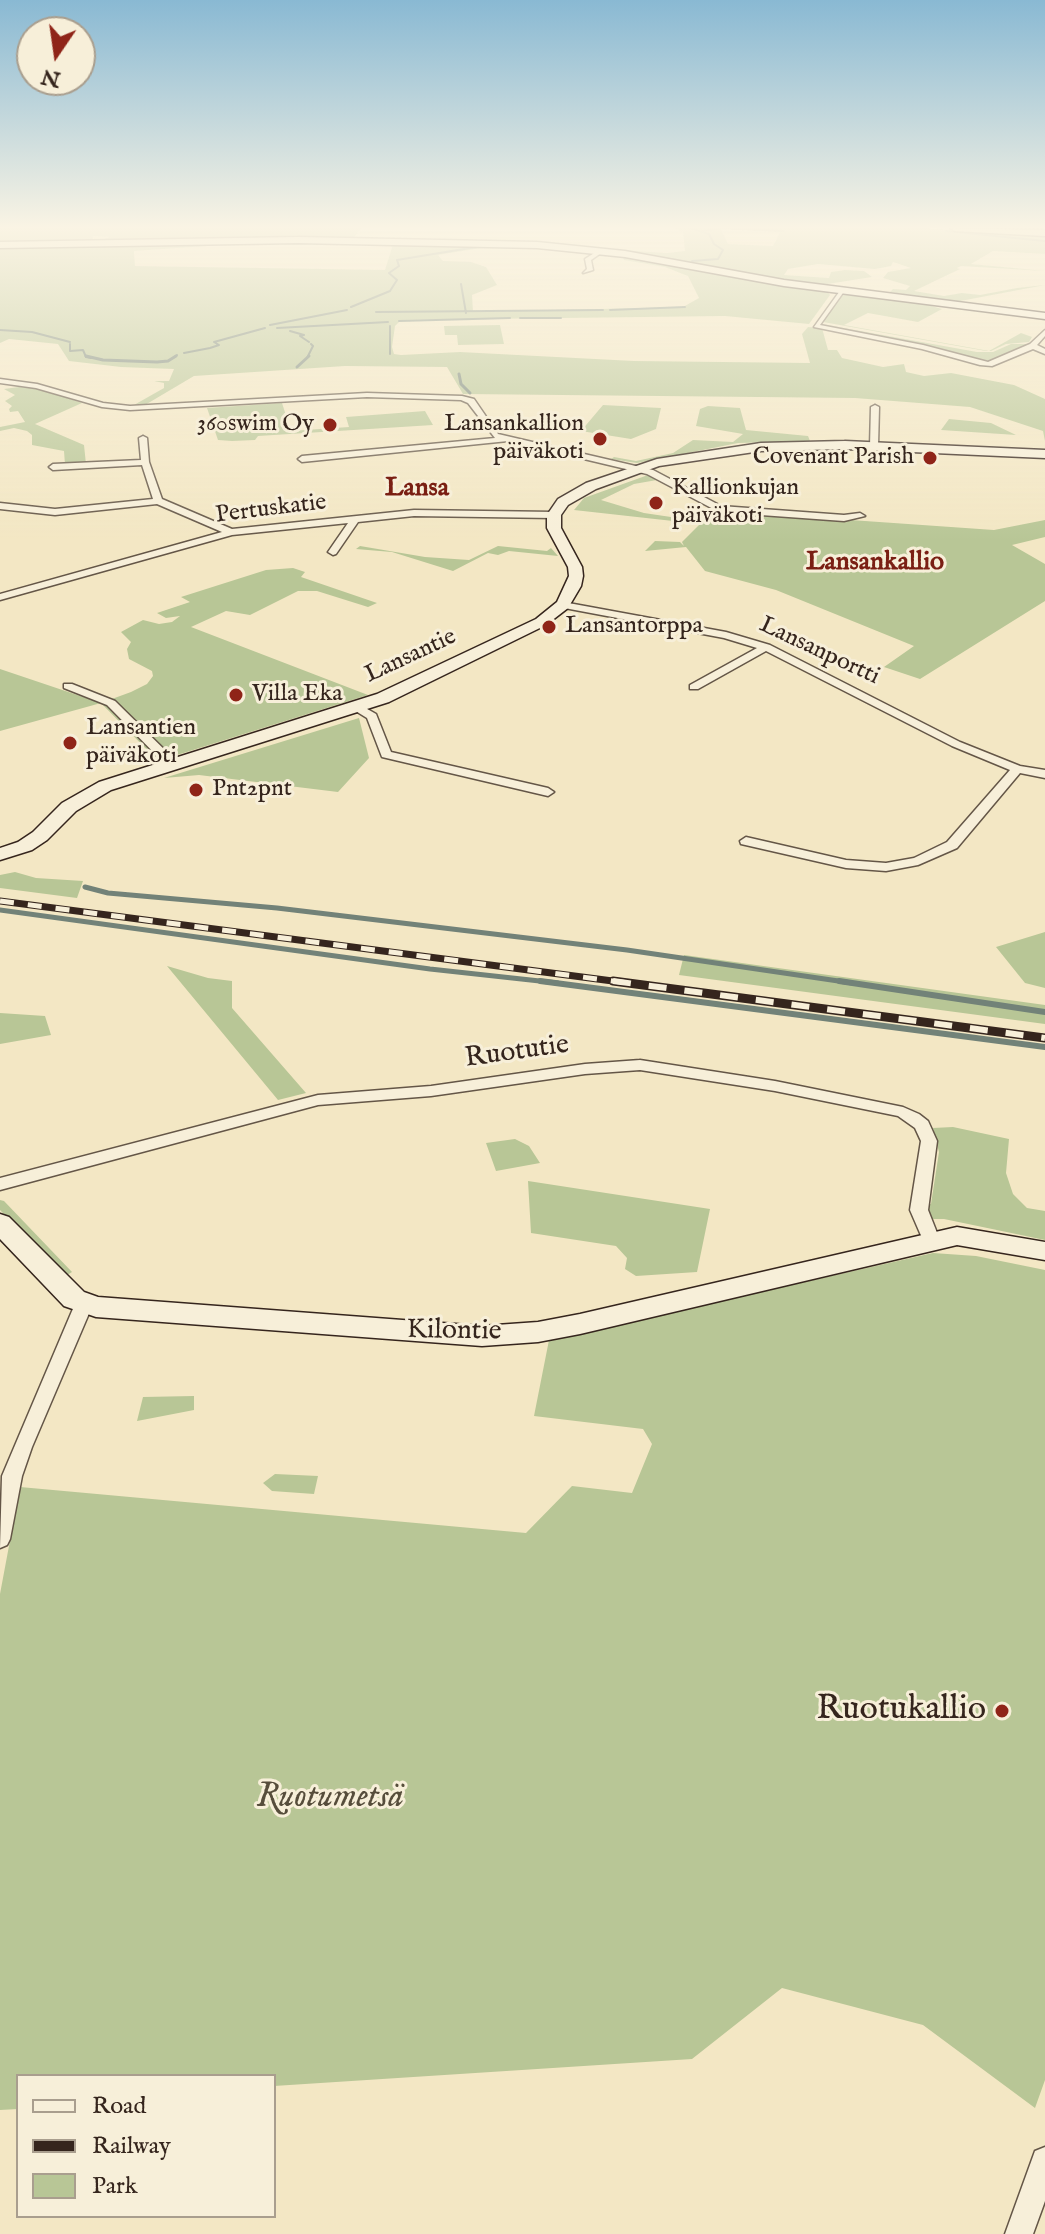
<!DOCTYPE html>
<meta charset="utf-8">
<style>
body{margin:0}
#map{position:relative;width:1045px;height:2234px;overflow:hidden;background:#f3e7c4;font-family:"IM FELL English",serif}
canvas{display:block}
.legend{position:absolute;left:16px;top:2074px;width:260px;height:144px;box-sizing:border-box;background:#f7efd9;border:2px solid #a99e8e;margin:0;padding:10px 14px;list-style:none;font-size:24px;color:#35251d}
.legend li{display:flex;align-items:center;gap:16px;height:40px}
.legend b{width:40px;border:2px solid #a99e8e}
.north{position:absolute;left:16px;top:16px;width:80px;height:80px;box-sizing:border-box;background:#f7efd9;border:2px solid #a99e8e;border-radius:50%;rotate:193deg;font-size:22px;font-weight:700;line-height:32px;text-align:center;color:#35251d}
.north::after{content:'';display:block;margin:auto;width:28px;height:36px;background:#8f2418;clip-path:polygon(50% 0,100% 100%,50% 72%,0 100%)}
</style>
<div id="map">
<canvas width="1045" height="2234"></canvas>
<ul class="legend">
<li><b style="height:10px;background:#f7efd9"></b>Road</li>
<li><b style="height:10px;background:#35251d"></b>Railway</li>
<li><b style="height:22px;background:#b8c696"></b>Park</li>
</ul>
<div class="north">N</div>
</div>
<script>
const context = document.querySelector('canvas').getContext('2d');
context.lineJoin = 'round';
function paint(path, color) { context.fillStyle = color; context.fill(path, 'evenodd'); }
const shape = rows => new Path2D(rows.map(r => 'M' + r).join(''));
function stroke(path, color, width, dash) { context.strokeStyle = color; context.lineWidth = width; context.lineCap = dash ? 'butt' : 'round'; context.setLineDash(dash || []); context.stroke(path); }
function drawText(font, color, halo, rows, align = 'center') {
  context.font = font + ' "IM FELL English",serif'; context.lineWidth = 6; context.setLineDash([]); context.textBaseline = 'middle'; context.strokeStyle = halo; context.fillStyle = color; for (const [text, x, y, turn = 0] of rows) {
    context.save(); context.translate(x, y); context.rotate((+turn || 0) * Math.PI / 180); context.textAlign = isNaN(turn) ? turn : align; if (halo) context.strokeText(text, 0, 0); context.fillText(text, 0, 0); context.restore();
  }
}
paint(shape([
 [0,228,362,228,353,238,98,241,110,237,93,236,92,241,0,241],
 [674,228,921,228,1045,235,1045,254,993,251,971,264,1045,271,961,266,957,268,960,269,914,291,944,296,962,293,980,295,1017,288,1045,285,955,302,1045,311,895,296,891,294,937,299,890,292,893,289,906,290,910,286,883,278,888,272,911,268,893,262,891,266,875,269,818,264,788,269,784,275,829,278,831,272,845,270,864,271,872,277,815,286,766,279,622,250,667,253,685,251,683,232],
 [721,229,779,232,780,232,773,246,728,244],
 [251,243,134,251,135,266,385,270,393,244,494,246,438,255,443,261,471,262,486,267,497,285,472,295,473,312,683,307,699,298,688,276,665,267,624,260,622,256,827,291,830,295,809,324,725,316,401,320,395,326,392,347,394,354,401,355,460,352,634,361,810,363,802,334,808,327,822,328,828,350,837,350,842,358,883,367,904,364,906,372,924,376,951,373,1014,385,1045,399,1045,441,1043,431,970,407,855,398,463,394,447,367,345,366,194,376,145,405,134,405,164,388,164,383,154,381,169,381,174,369,121,367,69,361,58,344,9,339,0,343,0,247],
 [847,293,934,304,928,305,942,309,918,322,868,313,844,325,989,351,1021,333,1032,337,1029,342,1006,344,991,351,986,351,823,322,841,296],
 [822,324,977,352,993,352,1011,344,1028,344,991,360,977,361,920,344],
 [500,325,504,344,458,345,457,335,445,335,444,326],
 [19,387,37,388,82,403,35,424,84,445,86,464,65,465,64,451,32,445,32,435,27,431,14,428,0,431,0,427,25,422,18,411,10,412,9,409,12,406,5,401,15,395,4,389],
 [282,403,291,431,349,427,346,417,425,411,433,425,258,436,255,440,232,441,218,440,207,408],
 [603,405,661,408,656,429,631,439,581,431],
 [708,406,740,408,746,430,808,436,810,441,738,443,637,463,611,459,614,457,636,461,673,453,693,440,733,442,743,434,696,426,700,409],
 [949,419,991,423,1016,435,941,430],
 [648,475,657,480,634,484,601,500,644,513,698,521,717,513,726,515,736,512,994,530,1045,520,1045,537,1012,545,1045,564,1045,601,920,679,884,667,914,646,776,590,705,571,686,547,645,551,655,541,680,542,684,546,682,542,700,524,574,510,584,498],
 [360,546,425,557,469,560,498,546,547,551,551,548,558,556,509,551,498,555,488,553,453,571,392,552,356,549],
 [293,568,305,572,301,577,377,603,368,607,317,591,298,591,250,615,226,611,191,627,368,695,158,761,101,703,0,731,0,669,101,703,131,692,147,684,153,676,152,671,129,659,127,649,131,642,121,632,143,620,159,624,172,622,180,616,166,618,157,613,190,602,181,597,266,570],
 [359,718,369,758,338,792,199,775,164,778],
 [15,872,36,878,83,881,77,898,0,888,0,875],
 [1045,932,1045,988,1025,983,996,947],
 [684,955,1045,1005,1045,1024,679,975],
 [167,966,208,978,232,981,232,1008,306,1093,278,1100],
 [0,1013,45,1016,51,1035,0,1044],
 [953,1127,1009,1139,1006,1173,1013,1194,1027,1208,1045,1211,1045,1240,944,1219,930,1219,924,1205,931,1204,939,1152,933,1128],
 [515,1139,529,1146,540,1163,496,1171,486,1143],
 [528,1181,710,1209,697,1272,636,1276,625,1269,627,1258,616,1246,531,1233],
 [0,1200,4,1201,72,1272,64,1277,0,1210],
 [933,1253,976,1256,1045,1270,1045,2080,1035,2108,923,2025,782,1988,692,2059,274,2086,274,2076,18,2076,18,2109,0,2110,0,1594,20,1487,526,1533,572,1486,632,1493,652,1444,643,1429,534,1416,549,1340],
 [194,1396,194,1410,137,1421,143,1397],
 [275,1474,318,1476,314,1494,272,1491,263,1483]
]), '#b8c696');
stroke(shape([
 [690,228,709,234,714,244,723,250,718,259,692,261],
 [702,231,723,228,784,231],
 [946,231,1045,241],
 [461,284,466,313],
 [351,307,390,291,397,280,389,273,399,266,397,260,482,246],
 [610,310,685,307],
 [376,312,603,310],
 [520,318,561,318],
 [399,321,510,318],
 [270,325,347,310],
 [390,326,390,354],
 [277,328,388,322],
 [0,330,32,332,70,342],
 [290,331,304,335,300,336,309,342],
 [70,344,70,351,83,350,86,357,91,358],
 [184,353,210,348,219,345,214,342,265,328],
 [173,358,177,355],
 [307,358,313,346,311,344]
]), '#728278', 2);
stroke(shape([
 [86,356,103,360,157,362,168,361,176,356],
 [297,367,309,356],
 [459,374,461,384,470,393]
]), '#728278', 3);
stroke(shape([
 [85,887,108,893,277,908,627,950,852,983],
 [0,910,430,969,558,983]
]), '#728278', 5);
stroke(shape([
 [540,981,1045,1047],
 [839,981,1045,1012]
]), '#728278', 6);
const street = shape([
 [599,250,604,251,591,260,593,270,583,273,587,269,585,259,599,250],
 [842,288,845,290,820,325,923,345,988,362,1030,344,1045,330,1045,336,1037,345,1045,349,1045,354,1033,349,992,366,980,365,922,349,814,327,842,288],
 [0,379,37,384,103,403,130,406,367,393,462,396,474,399,498,434,653,470,721,506,844,515,860,513,865,516,844,521,719,512,647,474,508,441,302,462,298,459,302,456,495,438,468,403,461,400,367,397,130,410,102,407,36,388,0,383,0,379],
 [875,405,879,407,878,446,874,448,870,446,871,407,875,405],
 [143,436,147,438,149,462,162,499,232,529,414,510,554,512,559,515,554,518,414,516,358,522,336,554,333,555,328,552,348,523,232,535,0,600,0,594,222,532,157,504,55,515,0,509,0,503,55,509,153,499,142,465,53,470,49,467,53,464,141,460,139,438,143,436],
 [563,602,726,632,770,645,960,742,1020,766,1045,770,1045,778,1020,773,957,848,918,865,886,871,846,868,741,844,740,841,746,837,846,860,886,863,914,858,947,842,1010,770,952,746,766,651,698,689,690,689,690,685,757,648,724,638,559,607,558,605,563,602],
 [64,684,72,684,115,701,176,761,176,767,168,767,107,705,64,688,64,684],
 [354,706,362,706,376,714,391,752,548,788,554,792,548,796,382,757,367,718,354,710,354,706],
 [640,1060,775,1081,903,1107,919,1114,928,1121,937,1141,928,1210,941,1243,938,1247,926,1247,910,1210,921,1141,915,1128,898,1116,775,1091,640,1070,585,1074,431,1096,318,1105,0,1190,0,1178,318,1095,431,1086,585,1064,640,1060],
 [84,1297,90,1299,93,1304,32,1447,22,1476,10,1539,7,1545,0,1548,2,1476,75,1304,78,1299,84,1297],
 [1045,2147,1045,2201,1033,2234,1005,2234,1035,2151,1045,2147]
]);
const secondary = shape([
 [298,237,537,242,625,251,784,280,1045,313,1045,319,784,286,625,257,537,248,298,243,0,248,0,242,298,237],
 [845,441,1045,450,1045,458,845,449,761,451,659,466,596,489,568,505,561,515,561,528,582,567,583,576,581,586,568,608,546,625,389,702,111,790,76,811,47,840,32,850,0,860,0,848,18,842,33,832,62,803,99,782,377,694,536,619,557,602,569,576,568,567,547,528,547,515,558,499,586,483,657,459,761,443,845,441],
 [0,1214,9,1217,84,1292,98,1297,482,1326,538,1322,580,1314,957,1227,1045,1242,1045,1260,957,1245,580,1334,538,1342,482,1346,96,1317,64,1306,0,1239,0,1214]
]);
const highway = shape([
 [950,228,1045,230,1045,236,955,231,950,228]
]);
stroke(street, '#645647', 3);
stroke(secondary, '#35251d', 3);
stroke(highway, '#35251d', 3);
paint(street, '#f7efd9');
paint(secondary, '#f7efd9');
paint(highway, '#f3e7c4');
const railFar1 = shape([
 [0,901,628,983]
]);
const rail = shape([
 [613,981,1045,1038]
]);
stroke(railFar1, '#35251d', 7);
stroke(rail, '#35251d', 9);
stroke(railFar1, '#f7efd9', 5, [14]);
stroke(rail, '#f7efd9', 6, [18]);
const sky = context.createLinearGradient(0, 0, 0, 541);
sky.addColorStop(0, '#89b9d3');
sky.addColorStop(0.42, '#faf4e4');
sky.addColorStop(1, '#faf4e400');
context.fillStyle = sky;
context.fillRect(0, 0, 1045, 541);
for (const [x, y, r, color] of [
 [330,425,8,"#8f2418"],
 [600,439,8,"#8f2418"],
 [930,458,8,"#8f2418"],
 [656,503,8,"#8f2418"],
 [549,627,8,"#8f2418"],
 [236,695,8,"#8f2418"],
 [70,743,8,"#8f2418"],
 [196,790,8,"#8f2418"],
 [1002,1711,8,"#8f2418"]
]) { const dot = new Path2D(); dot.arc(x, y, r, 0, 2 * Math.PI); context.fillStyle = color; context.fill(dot); stroke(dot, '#f7efd9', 3); }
drawText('24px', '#35251d', '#f7efd9', [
 ["360swim Oy",314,425,"right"],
 ["Lansankallion",584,425,"right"],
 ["päiväkoti",584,453,"right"],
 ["Covenant Parish",914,458,"right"],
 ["Kallionkujan",672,489],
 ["päiväkoti",672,517],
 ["Lansantorppa",565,627],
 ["Villa Eka",252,695],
 ["Lansantien",86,729],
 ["päiväkoti",86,757],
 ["Pnt2pnt",212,790]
], 'left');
drawText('24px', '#35251d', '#f7efd9', [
 ["Pertuskatie",271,510,-7],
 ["Lansanportti",819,652,25],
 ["Lansantie",411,657,-25]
]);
drawText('bold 26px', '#7a1f14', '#f7efd9', [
 ["Lansa",417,490]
]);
drawText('bold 26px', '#7a1f14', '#f7efd9', [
 ["Lansankallio",875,564]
]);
drawText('28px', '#35251d', '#f7efd9', [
 ["Ruotutie",517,1053,-8],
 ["Kilontie",454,1332,1]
]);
drawText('34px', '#35251d', '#f7efd9', [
 ["Ruotukallio",986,1711]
], 'right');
drawText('italic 34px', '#564d3b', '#f7efd9', [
 ["Ruotumetsä",330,1799]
]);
</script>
